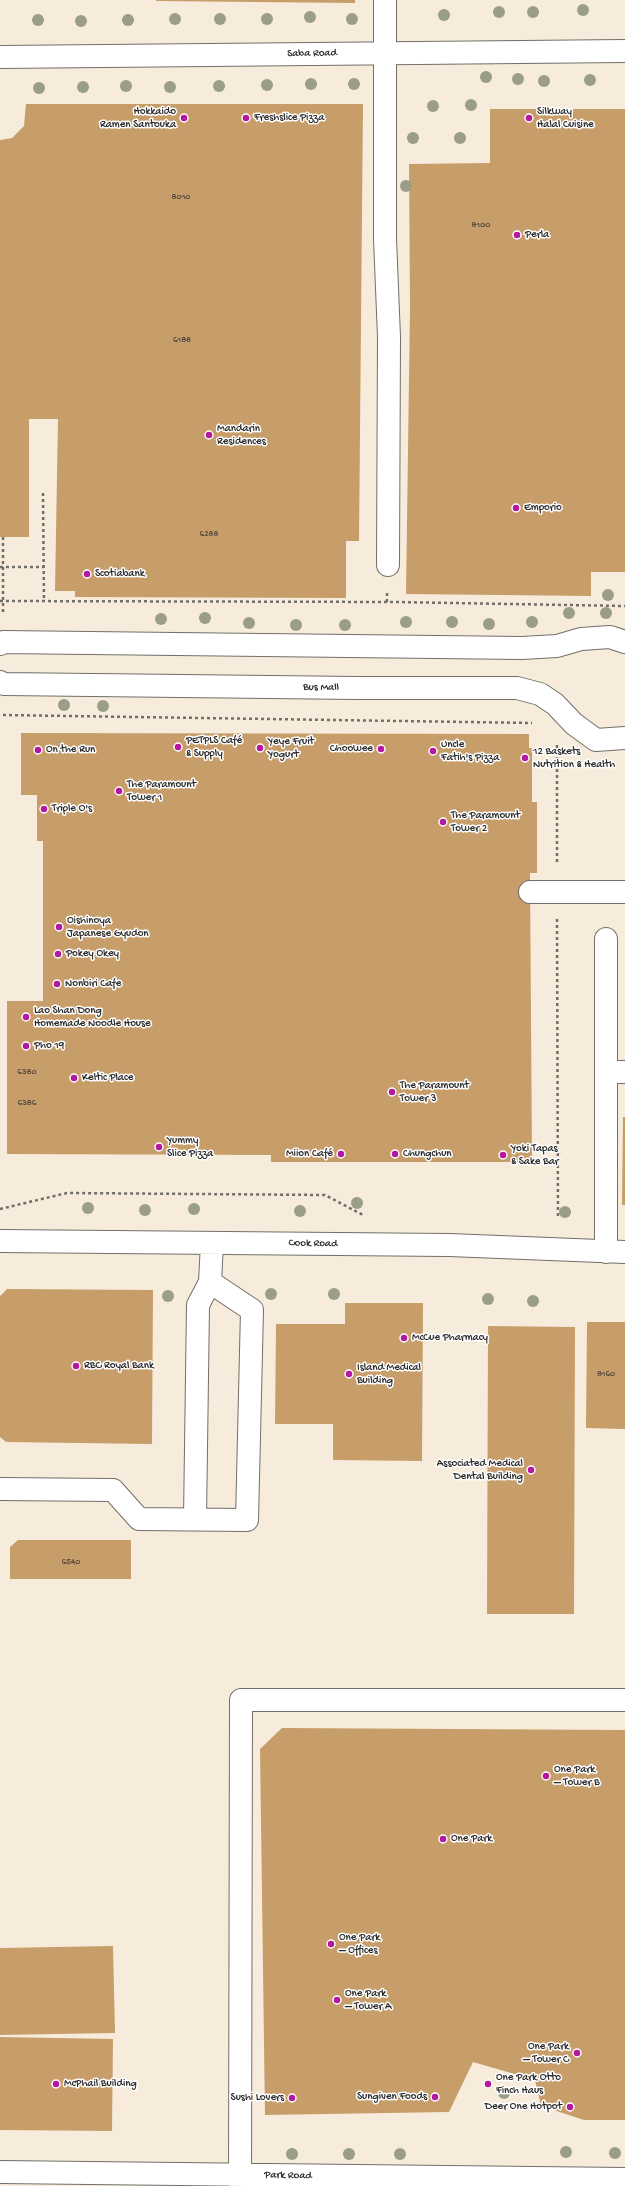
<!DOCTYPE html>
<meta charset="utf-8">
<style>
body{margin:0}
canvas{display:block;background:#f7ecdb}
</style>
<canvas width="625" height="2186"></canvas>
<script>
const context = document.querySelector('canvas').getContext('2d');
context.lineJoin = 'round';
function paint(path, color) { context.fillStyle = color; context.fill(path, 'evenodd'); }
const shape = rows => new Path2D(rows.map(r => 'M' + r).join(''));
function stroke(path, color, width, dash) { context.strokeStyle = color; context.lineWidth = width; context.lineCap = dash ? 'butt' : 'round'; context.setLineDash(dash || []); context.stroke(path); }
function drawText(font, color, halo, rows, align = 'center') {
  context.font = font + ' "Gochi Hand",sans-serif'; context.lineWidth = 3; context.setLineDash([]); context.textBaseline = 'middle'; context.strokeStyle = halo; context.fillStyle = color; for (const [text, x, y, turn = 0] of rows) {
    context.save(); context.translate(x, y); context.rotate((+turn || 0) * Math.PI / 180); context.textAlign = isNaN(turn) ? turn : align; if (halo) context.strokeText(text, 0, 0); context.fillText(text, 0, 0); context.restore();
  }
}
paint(shape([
 [156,0,355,0,355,3,156,1],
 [26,104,363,104,359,541,346,541,346,598,75,597,75,591,55,591,58,419,29,419,29,537,0,537,0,140,12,138,24,126],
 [490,109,625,109,625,572,591,572,591,596,406,594,410,307,409,164,490,163],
 [21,733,529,734,529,748,532,748,532,802,537,802,537,873,530,873,532,1162,271,1162,271,1155,7,1154,7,1001,43,1001,43,841,37,841,37,795,21,795],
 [623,1117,625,1117,625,1205,622,1205],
 [7,1289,153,1290,152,1444,6,1442,0,1437,0,1296],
 [345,1303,423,1303,422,1461,333,1460,333,1424,275,1424,276,1324,345,1324],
 [587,1322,625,1322,625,1429,586,1428],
 [488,1326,575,1327,574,1614,487,1614],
 [18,1540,131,1540,131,1579,10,1579,10,1547],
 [282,1728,625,1730,625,2120,584,2120,541,2106,535,2080,473,2062,449,2112,265,2115,260,1749],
 [113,1946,115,2033,0,2035,0,1948],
 [0,2037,113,2039,112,2131,0,2130]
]), '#c79d6a');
const minor = shape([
 [385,0,385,239,389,337,388,565],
 [0,57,625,51],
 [0,644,3,642,522,648,557,646,581,639,610,637,625,642],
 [0,682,4,684,358,688,517,688,540,694,555,704,574,724,596,740,625,738],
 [530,892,625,892],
 [606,1072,625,1072],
 [0,1241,449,1245,625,1252],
 [606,1252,606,939],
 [0,1489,113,1490,139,1519,247,1520,252,1310,210,1282,212,1243],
 [195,1519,198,1305,210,1282],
 [0,2172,625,2179],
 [240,2186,241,1700,625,1700]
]);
stroke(minor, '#726f69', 24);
stroke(shape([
 [43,493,44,601],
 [3,537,3,614],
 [0,567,44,567],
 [0,601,395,602,625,606],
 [387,602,387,591],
 [3,715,532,723],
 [557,745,557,864],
 [557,919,558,1217],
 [0,1209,67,1193,325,1195,363,1215]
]), '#726f69', 2.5, [3, 3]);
stroke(minor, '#fff', 22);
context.fillStyle = '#9a9d88';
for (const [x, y] of [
 [583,10],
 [499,12],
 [533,12],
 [444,15],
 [310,17],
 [175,19],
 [220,19],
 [267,19],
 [352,19],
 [38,20],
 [128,20],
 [81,21],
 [486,77],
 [518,79],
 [590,80],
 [544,81],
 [311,84],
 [354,84],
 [267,85],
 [126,86],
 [219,86],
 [83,87],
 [170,87],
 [39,88],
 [471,105],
 [433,106],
 [413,138],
 [460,138],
 [406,186],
 [608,595],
 [569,613],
 [606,613],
 [205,618],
 [161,619],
 [406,622],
 [452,622],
 [532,622],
 [249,623],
 [489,624],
 [296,625],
 [345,625],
 [64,705],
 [103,706],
 [357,1203],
 [88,1208],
 [194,1209],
 [145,1210],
 [300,1211],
 [565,1212],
 [271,1294],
 [334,1294],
 [168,1296],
 [488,1299],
 [533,1301],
 [504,2093],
 [566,2152],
 [615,2153],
 [292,2154],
 [349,2154],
 [400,2154]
]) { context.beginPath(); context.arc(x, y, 6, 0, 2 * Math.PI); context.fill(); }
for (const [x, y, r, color] of [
 [184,118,4,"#b5179e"],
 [246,118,4,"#b5179e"],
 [529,118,4,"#b5179e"],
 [517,235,4,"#b5179e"],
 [209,435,4,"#b5179e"],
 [516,508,4,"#b5179e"],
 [87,574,4,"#b5179e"],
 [178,747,4,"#b5179e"],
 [260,748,4,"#b5179e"],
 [381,749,4,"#b5179e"],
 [38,750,4,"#b5179e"],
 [433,751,4,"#b5179e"],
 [525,758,4,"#b5179e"],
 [119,791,4,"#b5179e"],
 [44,809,4,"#b5179e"],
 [443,822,4,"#b5179e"],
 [59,927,4,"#b5179e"],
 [58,954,4,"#b5179e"],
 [57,984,4,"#b5179e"],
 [26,1017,4,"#b5179e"],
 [26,1046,4,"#b5179e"],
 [74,1078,4,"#b5179e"],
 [392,1092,4,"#b5179e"],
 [159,1147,4,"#b5179e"],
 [341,1154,4,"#b5179e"],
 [395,1154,4,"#b5179e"],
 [503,1155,4,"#b5179e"],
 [404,1338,4,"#b5179e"],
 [76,1366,4,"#b5179e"],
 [349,1374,4,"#b5179e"],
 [531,1470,4,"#b5179e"],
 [546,1776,4,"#b5179e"],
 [443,1839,4,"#b5179e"],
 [331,1944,4,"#b5179e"],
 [337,2000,4,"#b5179e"],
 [577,2053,4,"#b5179e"],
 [56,2084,4,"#b5179e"],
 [488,2084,4,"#b5179e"],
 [435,2097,4,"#b5179e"],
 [292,2098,4,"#b5179e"],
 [570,2107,4,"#b5179e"]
]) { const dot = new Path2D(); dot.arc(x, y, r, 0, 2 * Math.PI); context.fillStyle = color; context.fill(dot); stroke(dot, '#fff', 1.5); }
drawText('9px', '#52483b', null, [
 ["8010",181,198],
 ["8100",481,226],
 ["6188",182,341],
 ["6288",209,535],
 ["6380",27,1073],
 ["6386",27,1104],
 ["8160",606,1375],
 ["6540",71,1563]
]);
drawText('11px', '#2b2b2b', '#fff', [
 ["Saba Road",312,54,-1],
 ["Bus Mall",321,688,1],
 ["Cook Road",313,1244,1],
 ["Park Road",288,2176,1]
]);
drawText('11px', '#2b2b2b', '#fff', [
 ["Hokkaido",176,112,"right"],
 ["Ramen Santouka",176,125,"right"],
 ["Silkway",537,112],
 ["Halal Cuisine",537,125],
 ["Freshslice Pizza",254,118],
 ["Perla",525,235],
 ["Mandarin",217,429],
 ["Residences",217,442],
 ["Emporio",524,508],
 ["Scotiabank",95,574],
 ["PETPLS Café",186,741],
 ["& Supply",186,754],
 ["Yeye Fruit",268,742],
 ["Yogurt",268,755],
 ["Uncle",441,745],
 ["Fatih's Pizza",441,758],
 ["Choowee",373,749,"right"],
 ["On the Run",46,750],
 ["12 Baskets",533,752],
 ["Nutrition & Health",533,765],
 ["The Paramount",127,785],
 ["Tower 1",127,798],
 ["Triple O's",52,809],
 ["The Paramount",451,816],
 ["Tower 2",451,829],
 ["Oishinoya",67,921],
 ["Japanese Gyudon",67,934],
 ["Pokey Okey",66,954],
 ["Nonbiri Cafe",65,984],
 ["Lao Shan Dong",34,1011],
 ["Homemade Noodle House",34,1024],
 ["Pho 19",34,1046],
 ["Keltic Place",82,1078],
 ["The Paramount",400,1086],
 ["Tower 3",400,1099],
 ["Yummy",167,1141],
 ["Slice Pizza",167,1154],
 ["Yoki Tapas",511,1149],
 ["& Sake Bar",511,1162],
 ["Miion Café",333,1154,"right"],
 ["Chungchun",403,1154],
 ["McCue Pharmacy",412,1338],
 ["RBC Royal Bank",84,1366],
 ["Island Medical",357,1368],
 ["Building",357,1381],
 ["Associated Medical",523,1464,"right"],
 ["Dental Building",523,1477,"right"],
 ["One Park",554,1770],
 ["– Tower B",554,1783],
 ["One Park",451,1839],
 ["One Park",339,1938],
 ["– Offices",339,1951],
 ["One Park",345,1994],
 ["– Tower A",345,2007],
 ["One Park",569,2047,"right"],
 ["– Tower C",569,2060,"right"],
 ["One Park Otto",496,2078],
 ["Finch Haus",496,2091],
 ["McPhail Building",64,2084],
 ["Sungiven Foods",427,2097,"right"],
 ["Sushi Lovers",284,2098,"right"],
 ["Deer One Hotpot",562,2107,"right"]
], 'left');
</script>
